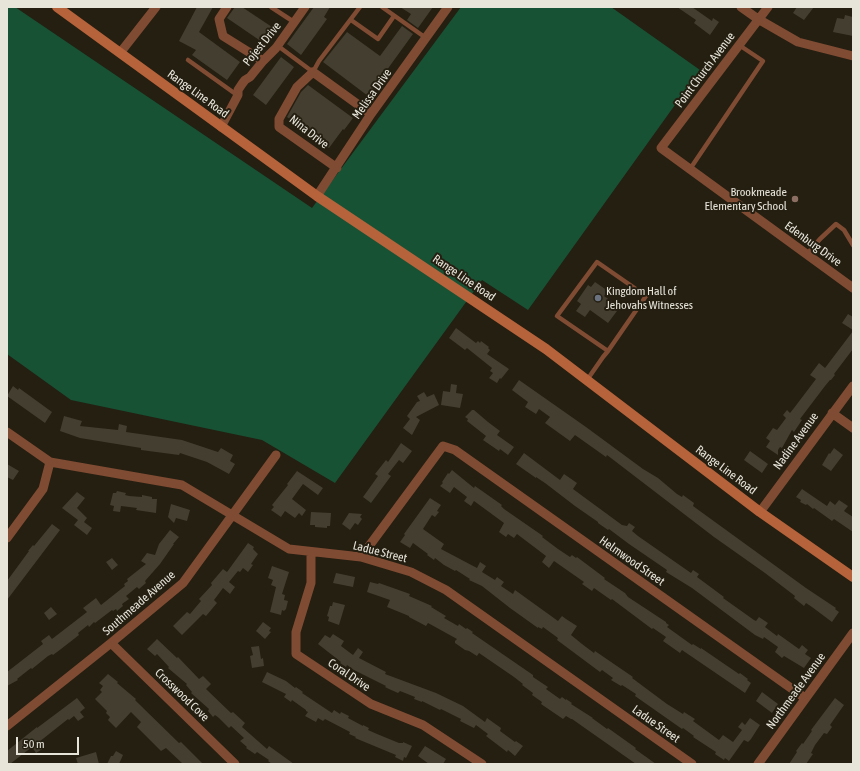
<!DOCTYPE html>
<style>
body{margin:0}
#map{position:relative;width:860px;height:771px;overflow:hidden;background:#241f11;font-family:"Asap Condensed",sans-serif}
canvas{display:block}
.frame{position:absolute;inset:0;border:8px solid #e7e4da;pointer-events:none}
.scale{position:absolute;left:16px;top:737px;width:63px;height:18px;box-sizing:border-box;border:2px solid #e7e4da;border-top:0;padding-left:5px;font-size:12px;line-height:14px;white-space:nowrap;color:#e7e4da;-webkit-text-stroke:3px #241f11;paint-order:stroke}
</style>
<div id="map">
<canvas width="860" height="771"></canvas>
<div class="frame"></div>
<div class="scale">50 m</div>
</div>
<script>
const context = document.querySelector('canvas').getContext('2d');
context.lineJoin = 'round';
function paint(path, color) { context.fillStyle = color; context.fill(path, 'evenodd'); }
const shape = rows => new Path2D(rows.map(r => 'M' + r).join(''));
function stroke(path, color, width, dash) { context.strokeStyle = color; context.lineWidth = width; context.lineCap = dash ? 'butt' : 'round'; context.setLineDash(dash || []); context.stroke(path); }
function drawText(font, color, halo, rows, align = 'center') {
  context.font = font + ' "Asap Condensed",sans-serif'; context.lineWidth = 4; context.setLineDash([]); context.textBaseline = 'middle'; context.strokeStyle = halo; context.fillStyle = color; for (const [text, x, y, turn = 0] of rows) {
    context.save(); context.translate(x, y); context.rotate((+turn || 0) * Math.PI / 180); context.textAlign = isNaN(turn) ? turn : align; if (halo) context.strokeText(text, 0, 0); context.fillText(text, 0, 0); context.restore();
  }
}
paint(shape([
 [7,7,15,7,312,208,461,7,611,7,700,70,528,310,482,280,335,483,262,440,71,400,7,354]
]), '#175235');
paint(shape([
 [197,7,213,7,199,32,240,62,227,80,192,55,196,50,179,41],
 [235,7,242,7,275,29,265,44,227,18],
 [314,7,330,7,324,17,327,19,301,55,287,44],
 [400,7,433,7,418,28,407,20,411,14],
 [677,7,692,7,712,21,713,18,719,22,710,35,694,23,696,20],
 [797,7,814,7,804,20,793,13],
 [845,15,853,17,853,36,833,32,837,18,844,19],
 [402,26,413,34,368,96,323,62,347,32,380,56],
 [281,57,294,67,266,105,253,95],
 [308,85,353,118,344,130,343,129,329,148,287,117,301,92],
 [595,282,608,291,604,296,620,307,608,323,590,310,585,317,576,311,581,304,577,301,588,285,591,287],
 [848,314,853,317,853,330,842,323],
 [456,328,476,343,478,341,480,343,481,341,489,347,488,348,490,350,487,354,509,369,501,379,500,378,497,383,489,378,493,373,490,371,492,368,467,348,465,350,449,338],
 [853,331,853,349,834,374,835,375,831,380,830,380,825,386,803,415,800,419,802,420,794,432,792,430,782,448,780,447,778,450,778,455,766,447,770,441,766,438,773,428,777,430,786,418,783,415,787,410,790,413,794,408,816,379,810,375,819,363,825,368],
 [519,380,586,427,643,469,658,478,677,494,682,497,683,495,694,503,693,506,806,588,836,608,835,609,839,612,832,622,812,607,806,603,804,606,794,598,795,596,765,573,714,537,607,455,606,457,575,435,570,441,545,423,550,417,539,409,536,414,525,407,528,402,512,390],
 [451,384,457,385,456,393,463,394,460,408,441,405,443,391,450,392],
 [13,386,18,390,19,388,52,412,45,423,7,396],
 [424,392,427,397,434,394,439,405,416,417,420,420,412,435,403,428,410,419,407,416,417,402,420,401,417,396],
 [472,410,474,410,488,422,500,431,497,435,514,447,508,455,500,449,499,451,483,440,486,436,467,421,468,419,465,417],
 [64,416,82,421,80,426,118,430,119,424,127,426,126,432,182,440,218,452,221,448,233,455,230,461,235,464,229,474,207,462,180,453,179,455,141,450,141,448,80,438,60,431],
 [401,443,412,451,403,463,399,460,388,474,391,476,371,503,363,497,378,476,375,474,386,460,388,462],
 [834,448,843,455,831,471,822,465,829,453,830,454],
 [750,451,768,464,762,473,744,460],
 [524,453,560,480,564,474,577,483,573,489,622,525,627,526,629,523,635,527,632,531,638,536,691,573,693,570,699,574,697,577,724,597,723,598,754,620,756,621,759,617,768,623,765,627,777,636,778,634,799,649,802,645,808,650,805,654,811,658,804,668,784,656,782,658,775,652,778,647,764,637,763,639,755,635,692,588,666,572,667,570,629,544,609,529,608,530,598,523,598,522,575,506,545,483,536,477,536,478,516,464],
 [7,464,19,471,13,480,7,477],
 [452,470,474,488,475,486,502,505,501,506,504,509,543,536,542,537,558,549,570,557,572,555,576,558,577,557,605,578,604,579,625,593,628,597,666,622,666,623,669,625,667,627,692,645,693,644,701,649,701,648,739,674,740,673,748,679,747,680,751,683,745,693,682,650,680,653,663,641,666,637,653,628,652,629,612,599,611,600,594,588,592,591,582,584,584,582,554,561,549,568,542,562,546,556,517,534,514,538,508,534,506,537,499,532,504,523,474,501,471,506,464,501,467,497,454,487,450,493,440,486,443,483,442,482,448,473,449,474],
 [297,471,323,488,318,495,303,484,292,499,306,510,302,516,299,513,295,518,285,511,281,517,271,510,274,507,272,505,288,485,287,484],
 [802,489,827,506,830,501,835,505,839,500,848,506,844,511,853,517,853,532,834,519,832,521,814,508,813,509,807,504,806,505,800,502,801,500,796,497],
 [117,491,126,493,125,495,129,496,142,497,142,495,152,497,152,499,157,499,156,513,136,510,137,508,121,506,120,512,113,511,114,506,110,505,113,493,116,493],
 [77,492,85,498,77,508,87,518,84,522,92,528,87,535,74,525,78,520,62,508],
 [430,498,441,505,437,511,439,512,435,517,432,515,423,529,444,544,441,549,477,568,480,562,486,566,482,572,495,580,497,577,504,582,501,586,513,594,515,590,558,621,562,616,566,619,577,626,571,635,582,644,594,653,595,651,633,677,632,678,667,704,683,714,684,712,695,719,693,721,719,740,723,735,733,742,742,730,738,727,742,722,745,725,750,718,760,725,751,739,748,742,744,740,729,761,725,758,724,760,715,754,716,752,693,737,694,736,683,728,682,729,635,696,636,694,622,685,621,686,611,680,613,678,602,670,600,672,557,640,558,638,543,627,542,629,538,627,538,628,510,608,482,586,469,580,470,579,456,570,455,571,444,565,435,558,434,560,427,555,428,554,413,543,410,548,400,542,405,535,404,534],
 [171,504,190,510,187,521,176,518,174,523,168,517],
 [311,512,331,513,330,526,327,526,327,528,315,527,315,525,310,525],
 [349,513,362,514,360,517,362,519,358,525,355,523,350,530,342,524],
 [52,524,60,530,7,600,7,581,29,551,28,551,33,545,34,546],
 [170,530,179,537,173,544,174,544,160,564,145,581,146,583,139,589,137,587,126,596,129,599,122,604,123,606,117,611,116,609,113,611,112,610,95,623,94,622,89,627,88,625,78,633,79,635,61,649,53,655,52,654,48,656,32,669,31,668,17,679,18,680,7,686,7,672,43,644,41,641,49,635,52,639,87,612,83,608,96,598,101,605,125,586,124,584,128,581,127,579,146,564,141,561,147,553,155,555,159,544],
 [248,543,254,547,253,549,258,554,251,564,253,565,248,572,243,568,240,572,238,571,229,582,235,587,230,594,223,588,214,600,217,603,206,616,203,614,182,635,173,626,187,612,190,614,201,601,199,599,212,585,211,583,223,569,227,572],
 [112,558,118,565,112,570,106,562],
 [272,566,289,572,282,594,285,595,284,600,288,601,286,609,284,611,282,610,281,615,270,612,276,587,271,585,273,580,268,578],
 [336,573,355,577,353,587,333,583],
 [370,582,378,584,379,583,410,594,409,596,432,606,431,607,446,616,444,618,458,626,459,624,466,629,467,628,473,632,472,633,533,675,533,677,548,687,546,689,560,699,562,697,566,700,566,699,572,703,571,704,593,718,592,718,607,729,608,728,636,748,635,749,656,764,636,764,572,719,571,719,566,716,563,719,541,704,542,702,532,695,533,693,522,685,523,684,514,677,479,653,477,656,469,651,465,650,455,643,455,641,457,639,428,623,426,626,409,617,409,616,387,607,390,600,367,592],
 [333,602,345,605,339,625,328,621,329,617,327,616,330,606,332,606],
 [51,607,57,614,49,620,44,613],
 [263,622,271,628,269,631,271,632,265,639,256,631],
 [333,634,344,641,341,646,353,655,358,648,363,652,359,658,386,672,385,674,436,693,463,706,485,722,487,718,501,728,500,731,515,742,516,741,523,746,515,756,508,750,507,752,486,736,488,734,476,725,474,728,460,721,461,719,441,709,440,710,422,701,422,702,414,699,415,697,400,691,398,693,389,689,385,687,386,686,354,670,347,665,346,667,340,663,341,662,318,644,325,635,330,638],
 [157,639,177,658,178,657,199,679,203,676,211,684,206,689,231,713,233,712,245,723,242,727,267,749,269,746,294,764,272,764,268,761,269,760,257,752,255,754,246,748,247,747,240,741,244,738,231,726,229,728,219,718,215,715,213,717,208,711,209,709,191,693,192,692,186,685,187,684,168,668,169,667,157,654,155,656,147,649],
 [259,646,261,659,263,658,264,666,252,668,250,656,253,655,251,647],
 [267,672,286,681,295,688,296,687,303,692,302,693,332,713,334,710,340,714,341,712,349,716,348,718,363,726,363,725,369,728,368,730,377,734,399,743,403,743,403,742,412,746,406,758,404,757,403,761,395,757,396,755,355,738,356,737,349,734,350,732,325,719,323,721,318,718,316,722,305,716,308,712,306,711,306,710,292,700,291,702,284,697,286,694,262,682],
 [108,674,118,682,117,683,136,699,135,700,138,703,179,743,181,742,203,764,183,764,166,748,161,751,137,727,141,722,131,712,116,728,108,720,110,717,106,713,107,711,95,699,102,692,100,690,103,686,99,683],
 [762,692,778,704,772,713,756,701],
 [77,698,85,708,80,712,84,717,78,721,74,716,69,720,68,719,39,742,44,748,36,753,32,747,10,764,7,764,7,751,37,727,37,728],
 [835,698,844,705,830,725,832,727,827,734,824,733,815,745,811,753,813,754,806,764,789,764,797,752,796,751,802,743,803,744,812,731,811,730],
 [425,746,446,759,443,764,429,764,418,756],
 [116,751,123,755,119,764,107,764,111,756,113,756],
 [96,752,99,764,78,764,76,758]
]), '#433e2f');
stroke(shape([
 [271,7,294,22],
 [382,7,426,38],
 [351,20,378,39,394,16],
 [278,46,313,72,319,61,360,7],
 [188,60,237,95],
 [690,169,763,61,739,45],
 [807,254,820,239,836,224,844,230,853,245],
 [587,380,603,357,608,351,646,296,597,262,557,316,608,351]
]), '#804b33', 4.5);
stroke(shape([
 [227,7,219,19,223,36,263,61],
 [741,7,758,19,798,42,853,56],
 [768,7,661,148,853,288],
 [120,53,156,7],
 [221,127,238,95,238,90,242,84,245,80,250,77,263,61,276,48,305,7],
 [337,168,279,127,279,119,297,87,313,72,371,114],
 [317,196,371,114,448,7],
 [832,413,853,428],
 [7,432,50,462,182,485,289,549,361,557,411,572,446,590,692,764],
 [760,512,853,386],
 [7,538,43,489,50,462],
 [311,552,311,583,296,632,296,654,371,704,423,725,482,764],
 [361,557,443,446,455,450,805,698],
 [111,643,235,764],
 [7,726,111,643,183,583,276,455],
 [758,764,853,633]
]), '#804b33', 9);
stroke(shape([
 [57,7,317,196,546,349,760,512,853,577]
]), '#b6623a', 10);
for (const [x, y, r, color] of [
 [795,199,4,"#8d6e63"],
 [598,298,4,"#6b7280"]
]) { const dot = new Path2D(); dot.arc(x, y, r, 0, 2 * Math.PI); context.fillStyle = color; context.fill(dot); stroke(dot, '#241f11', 1.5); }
drawText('12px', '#e7e4da', '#241f11', [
 ["Pojest Drive",262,44,-51],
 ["Point Church Avenue",705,70,-53],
 ["Range Line Road",198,94,36],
 ["Melissa Drive",372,94,-55],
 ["Nina Drive",309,132,38],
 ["Edenburg Drive",813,244,36],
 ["Range Line Road",464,278,34],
 ["Nadine Avenue",796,441,-54],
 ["Range Line Road",726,470,37],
 ["Ladue Street",380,552,14],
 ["Helmwood Street",632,561,35],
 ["Southmeade Avenue",139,603,-41],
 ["Coral Drive",349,675,34],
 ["Northmeade Avenue",796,691,-54],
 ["Crosswood Cove",182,695,44],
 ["Ladue Street",656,724,35]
]);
drawText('12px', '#e7e4da', '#241f11', [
 ["Brookmeade",787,192],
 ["Elementary School",787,206],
 ["Kingdom Hall of",606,291,"left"],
 ["Jehovahs Witnesses",606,305,"left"]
], 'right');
</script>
